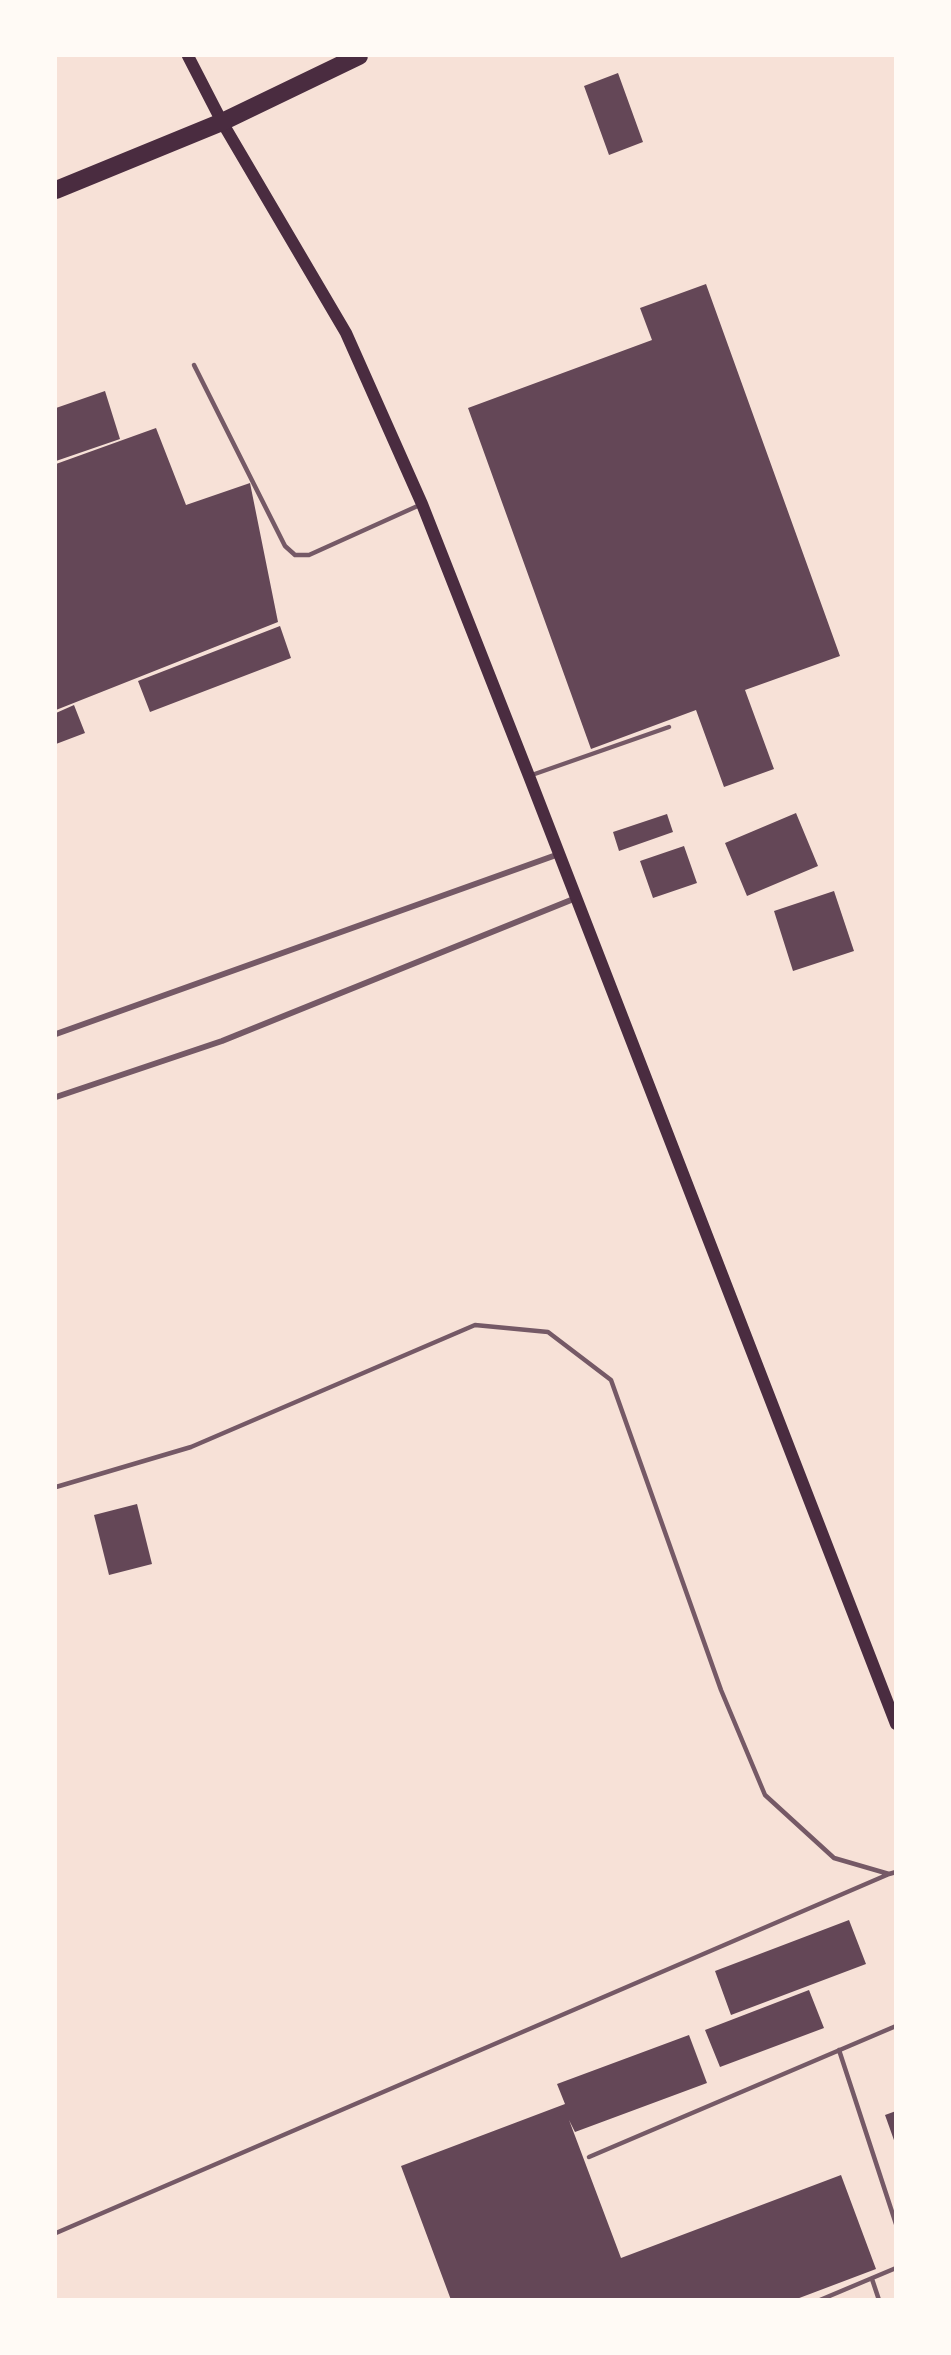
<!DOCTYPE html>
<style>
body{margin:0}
#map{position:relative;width:951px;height:2355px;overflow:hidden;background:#f7e1d7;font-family:Mulish,sans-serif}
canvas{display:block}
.frame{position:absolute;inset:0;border:57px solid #fffaf5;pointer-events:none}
</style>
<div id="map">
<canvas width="951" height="2355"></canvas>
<div class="frame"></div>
</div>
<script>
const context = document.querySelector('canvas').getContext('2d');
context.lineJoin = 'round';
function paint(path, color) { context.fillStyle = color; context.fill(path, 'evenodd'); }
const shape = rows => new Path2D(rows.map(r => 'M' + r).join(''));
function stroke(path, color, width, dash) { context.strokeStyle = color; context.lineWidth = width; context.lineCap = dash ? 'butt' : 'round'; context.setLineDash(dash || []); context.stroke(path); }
paint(shape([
 [618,73,643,142,609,155,584,86],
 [706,284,840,656,745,690,774,769,724,787,696,710,591,749,468,408,652,340,640,308],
 [105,391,120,439,56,461,56,408],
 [156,428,186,505,250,483,278,622,56,710,56,464],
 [280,626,291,658,150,712,138,681],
 [74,705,85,733,56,744,56,713],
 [796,813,818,866,747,896,725,843],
 [667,814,673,832,619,851,613,832],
 [684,846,697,883,653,898,640,861],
 [834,891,854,951,793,971,774,911],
 [137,1504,152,1564,109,1575,94,1515],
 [849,1920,866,1964,731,2015,715,1971],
 [809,1990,824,2028,720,2067,705,2030],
 [689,2035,707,2083,575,2132,569,2120,621,2258,841,2175,876,2269,794,2300,451,2300,401,2166,565,2104,557,2084],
 [896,2111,896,2143,895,2143,885,2115]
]), '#644757');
stroke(shape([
 [194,365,285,546,295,555,309,555,422,504],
 [529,776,669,727],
 [56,1487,191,1447,475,1325,548,1332,611,1380,721,1690,765,1795,834,1858,889,1874,896,1872],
 [839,2050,896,2224],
 [589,2157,896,2026],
 [56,2233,889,1874],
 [872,2279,879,2300],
 [820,2300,896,2268]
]), '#755966', 4.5);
stroke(shape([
 [56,1034,559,854],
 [56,1097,222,1041,576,898]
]), '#755966', 6);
stroke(shape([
 [188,56,222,122,346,333,422,504,529,776,896,1724]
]), '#4a2c40', 12);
stroke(shape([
 [56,190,222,122,359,56]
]), '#4a2c40', 18);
</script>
